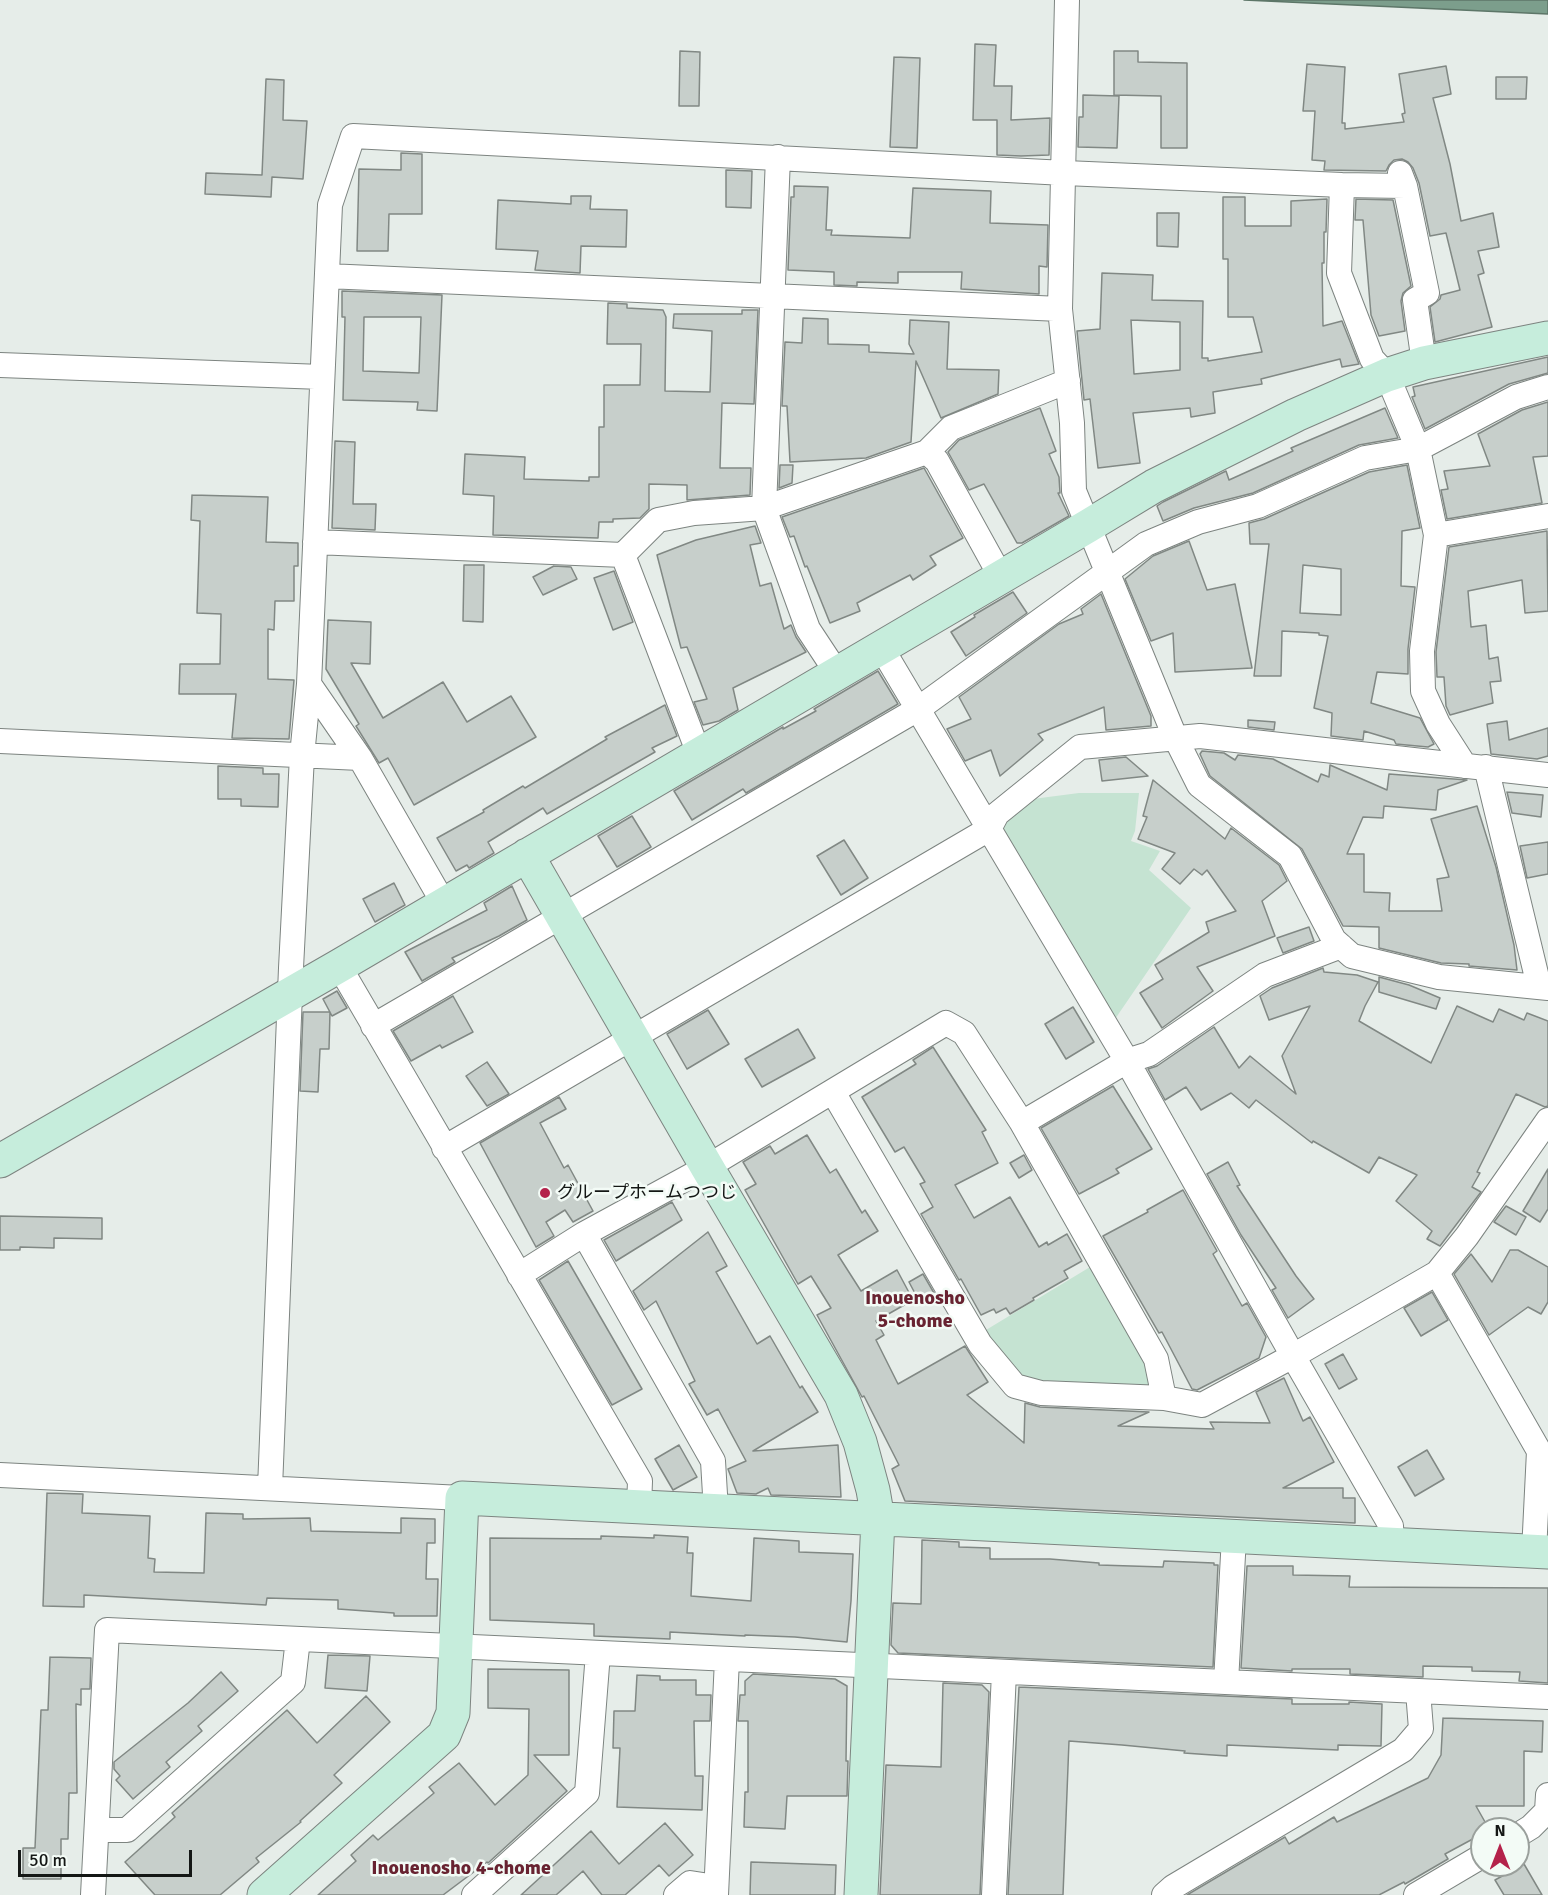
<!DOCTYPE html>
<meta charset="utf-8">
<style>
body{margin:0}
#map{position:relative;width:1548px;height:1895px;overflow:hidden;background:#e6ede9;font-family:Signika,sans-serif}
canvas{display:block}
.north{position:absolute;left:1470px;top:1817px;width:60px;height:60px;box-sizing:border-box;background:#f3fbf6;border:2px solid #9aa09c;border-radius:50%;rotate:0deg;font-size:16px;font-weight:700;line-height:24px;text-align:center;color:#141715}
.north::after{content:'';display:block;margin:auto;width:21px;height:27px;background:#b4224b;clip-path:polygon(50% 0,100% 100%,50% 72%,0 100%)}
.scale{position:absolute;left:18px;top:1850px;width:174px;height:27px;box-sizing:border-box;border:3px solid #141715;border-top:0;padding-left:8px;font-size:18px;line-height:21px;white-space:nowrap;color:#141715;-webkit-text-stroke:4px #f3fbf6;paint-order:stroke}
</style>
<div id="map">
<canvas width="1548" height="1895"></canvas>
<div class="north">N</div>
<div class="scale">50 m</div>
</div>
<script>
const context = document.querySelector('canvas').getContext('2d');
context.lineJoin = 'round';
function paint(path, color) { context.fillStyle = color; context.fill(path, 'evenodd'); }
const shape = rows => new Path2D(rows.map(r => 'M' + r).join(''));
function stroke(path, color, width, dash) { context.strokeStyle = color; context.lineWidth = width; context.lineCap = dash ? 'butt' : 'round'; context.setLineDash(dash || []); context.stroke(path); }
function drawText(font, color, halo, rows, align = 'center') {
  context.font = font + ' Signika,"Noto Sans JP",sans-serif'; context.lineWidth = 5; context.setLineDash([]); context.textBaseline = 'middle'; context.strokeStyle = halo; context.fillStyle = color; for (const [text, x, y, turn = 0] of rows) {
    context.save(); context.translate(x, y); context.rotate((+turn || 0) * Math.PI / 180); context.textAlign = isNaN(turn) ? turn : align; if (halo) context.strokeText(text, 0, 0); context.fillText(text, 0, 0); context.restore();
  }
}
paint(shape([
 [1079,793,1139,793,1135,831,1131,841,1160,851,1149,870,1191,908,1113,1022,999,823,1025,800],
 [1095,1264,1150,1361,1156,1393,1018,1379,981,1333]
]), '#c5e3d2');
const water = shape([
 [1244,0,1548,0,1548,14,1244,0]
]);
paint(water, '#7c9e8c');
stroke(water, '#5d7668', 1.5);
const building = shape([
 [975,44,996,45,994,86,1012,86,1011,120,1050,118,1049,155,1021,156,997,155,997,120,973,120,975,44],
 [680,51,700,52,699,106,679,106,680,51],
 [1114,51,1138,51,1138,62,1187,63,1187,148,1161,148,1161,96,1114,95,1114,51],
 [894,57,920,58,917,148,890,147,894,57],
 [1307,64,1345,67,1342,123,1345,123,1345,129,1404,122,1402,114,1405,113,1399,74,1446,66,1451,94,1433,98,1450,164,1461,221,1493,213,1499,247,1478,251,1484,273,1478,275,1492,327,1435,342,1430,307,1440,299,1441,295,1460,290,1446,233,1430,236,1419,183,1413,168,1408,162,1402,159,1394,160,1389,165,1386,171,1324,170,1325,161,1312,160,1315,111,1303,111,1307,64],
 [1496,77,1527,77,1526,99,1496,99,1496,77],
 [266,79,284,80,283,120,307,121,303,179,272,177,271,197,205,194,206,173,262,175,266,79],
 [1083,95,1119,96,1117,148,1078,147,1079,117,1083,117,1083,95],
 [401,153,422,154,422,214,389,214,388,251,357,251,359,169,401,170,401,153],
 [726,170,752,171,751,208,726,207,726,170],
 [794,186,828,187,826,230,832,230,831,235,910,238,913,188,991,191,990,223,1048,225,1047,267,1039,266,1039,294,961,289,962,272,898,272,898,283,857,282,857,286,834,285,834,272,788,270,791,197,794,197,794,186],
 [571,196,591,196,590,209,627,210,626,247,581,246,580,273,535,270,538,251,496,249,498,200,571,204,571,196],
 [1223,197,1245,197,1245,226,1291,226,1291,201,1327,199,1326,232,1324,232,1324,263,1322,263,1323,326,1342,321,1359,364,1342,367,1340,359,1261,379,1262,384,1213,392,1215,413,1191,417,1190,408,1133,413,1140,463,1098,468,1090,399,1084,400,1077,331,1100,329,1102,273,1153,275,1152,300,1203,301,1202,358,1208,358,1208,361,1262,352,1253,317,1228,317,1228,259,1223,259,1223,197],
 [1131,320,1180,322,1180,370,1134,374,1131,320],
 [1356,199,1393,200,1411,286,1403,293,1401,301,1405,331,1379,336,1371,315,1363,220,1355,220,1356,199],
 [1157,213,1179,213,1178,247,1157,246,1157,213],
 [342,291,442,295,437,411,417,410,418,402,343,400,345,317,342,317,342,291],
 [364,317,421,317,419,373,363,371,364,317],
 [608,303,627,304,627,308,663,310,666,317,665,391,710,392,712,331,673,328,674,314,742,314,742,310,758,310,754,404,722,403,720,468,751,468,750,495,687,500,687,485,649,484,649,509,640,518,613,519,613,522,599,522,598,538,493,535,494,496,463,494,465,454,525,457,524,479,589,481,589,477,599,477,599,427,604,427,604,385,640,385,641,344,607,344,608,303],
 [803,318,828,319,828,344,869,345,869,352,914,354,909,344,910,320,949,322,947,369,999,370,998,394,941,418,916,361,911,442,866,458,790,462,787,406,782,406,785,342,802,343,803,318],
 [1548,357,1548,373,1509,384,1425,429,1412,397,1415,396,1413,387,1548,357],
 [1548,402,1548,456,1533,457,1542,503,1447,519,1441,490,1448,489,1444,471,1490,466,1478,434,1522,410,1548,402],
 [1040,408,1056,451,1049,454,1059,477,1060,493,1058,493,1069,516,1022,543,1017,543,984,484,969,490,948,452,959,440,1040,408],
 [1385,408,1398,438,1359,445,1253,493,1194,508,1163,521,1157,506,1163,502,1226,471,1229,480,1293,451,1291,448,1385,408],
 [335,441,355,442,353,504,376,504,375,530,332,528,335,441],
 [780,465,793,465,792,483,779,488,780,465],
 [1407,465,1420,528,1402,531,1401,586,1415,587,1408,649,1408,674,1377,672,1371,703,1420,718,1434,744,1428,747,1396,744,1394,740,1364,731,1363,740,1331,736,1332,713,1314,708,1328,636,1319,635,1319,633,1282,631,1281,676,1254,676,1269,544,1250,544,1249,523,1264,519,1369,472,1407,465],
 [1303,565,1341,569,1341,615,1300,613,1303,565],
 [924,468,963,538,930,556,936,565,913,580,910,575,857,603,860,611,830,623,807,566,805,567,794,536,790,537,782,517,924,468],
 [192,495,268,497,266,542,298,543,298,566,294,566,294,601,275,601,274,630,268,629,268,679,294,680,289,739,232,738,236,694,179,694,180,664,220,664,221,614,197,613,200,521,191,520,192,495],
 [755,526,761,543,750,545,760,586,771,583,784,629,791,625,796,637,806,652,733,688,738,710,719,721,703,725,694,702,707,699,687,647,681,648,657,555,696,540,755,526],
 [1547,531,1548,611,1525,613,1522,580,1468,591,1471,627,1486,625,1489,659,1498,657,1501,681,1490,682,1493,703,1450,715,1446,706,1444,677,1437,677,1436,652,1449,547,1547,531],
 [1189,541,1207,590,1235,584,1252,668,1175,672,1173,633,1151,641,1125,579,1153,556,1189,541],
 [464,565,484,565,483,622,463,621,464,565],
 [554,566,571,567,577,579,543,595,533,577,554,566],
 [614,571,633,622,613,630,594,578,614,571],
 [1013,592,1027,613,966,656,951,632,975,617,974,615,1013,592],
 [1101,594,1151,716,1151,726,1106,730,1104,707,1038,734,1043,740,1000,776,991,750,965,761,947,729,971,719,959,697,1059,624,1083,614,1081,609,1101,594],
 [328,620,371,622,370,664,351,663,383,718,443,682,467,722,511,696,536,737,414,805,388,758,379,763,356,726,359,724,326,669,328,620],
 [878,671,898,704,746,793,743,789,692,820,674,791,783,727,783,729,816,711,814,709,878,671],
 [665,705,677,736,652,748,655,752,547,814,543,808,488,842,494,853,469,868,467,865,456,871,437,838,484,812,483,810,523,786,525,788,607,739,605,737,665,705],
 [1248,720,1275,722,1274,730,1248,727,1248,720],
 [1507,721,1509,740,1548,728,1548,756,1537,759,1491,754,1487,724,1507,721],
 [1202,751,1224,753,1235,760,1238,755,1273,759,1318,782,1321,774,1329,777,1330,765,1387,790,1389,774,1467,780,1438,790,1436,810,1384,806,1383,818,1363,817,1347,854,1364,854,1364,892,1390,893,1389,911,1442,911,1437,879,1449,877,1431,819,1477,806,1496,867,1514,945,1517,970,1469,966,1469,964,1441,963,1379,948,1379,927,1343,926,1302,849,1210,776,1200,754,1202,751],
 [1126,757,1148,776,1102,781,1099,760,1126,757],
 [218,766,263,768,263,774,279,774,278,807,241,806,241,799,218,799,218,766],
 [1153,780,1225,839,1231,828,1279,865,1287,881,1262,901,1275,936,1197,967,1213,991,1162,1028,1140,993,1163,979,1155,965,1209,932,1206,922,1236,911,1207,870,1202,875,1194,869,1180,884,1162,869,1175,853,1138,839,1147,817,1143,816,1153,780],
 [1507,792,1543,795,1541,817,1512,813,1507,792],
 [632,816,651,847,617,867,598,836,632,816],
 [844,840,868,878,841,895,817,856,844,840],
 [1548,842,1548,874,1527,878,1520,846,1548,842],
 [394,883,405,905,375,922,363,899,394,883],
 [512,886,527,920,499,936,452,958,455,962,422,981,405,952,487,910,484,903,512,886],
 [1309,927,1314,941,1283,953,1277,938,1309,927],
 [1323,968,1324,972,1357,975,1378,982,1365,1006,1359,1021,1431,1063,1457,1006,1493,1022,1499,1009,1524,1020,1527,1013,1548,1021,1548,1106,1545,1107,1516,1094,1477,1172,1480,1173,1472,1187,1481,1192,1440,1246,1427,1239,1432,1231,1396,1201,1417,1175,1379,1157,1369,1173,1313,1141,1312,1143,1256,1100,1249,1108,1231,1093,1201,1110,1186,1087,1165,1100,1148,1069,1157,1066,1214,1027,1239,1068,1250,1056,1296,1094,1282,1056,1310,1006,1269,1020,1260,996,1272,988,1323,968],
 [1379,977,1409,985,1440,998,1436,1009,1379,992,1379,977],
 [337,991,347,1008,332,1016,323,999,337,991],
 [453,996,473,1032,442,1048,440,1045,411,1061,393,1031,453,996],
 [1073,1007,1094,1042,1066,1059,1045,1024,1073,1007],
 [708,1010,729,1044,687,1069,667,1034,708,1010],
 [303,1012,330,1012,329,1049,320,1049,318,1092,300,1091,303,1012],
 [798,1029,815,1058,762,1087,745,1059,798,1029],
 [933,1047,986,1130,982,1132,998,1163,955,1185,974,1218,1010,1197,1039,1247,1047,1242,1048,1245,1067,1234,1082,1261,1064,1271,1068,1278,1033,1298,1034,1300,1010,1314,1006,1308,996,1313,994,1309,981,1315,961,1279,959,1280,921,1214,933,1207,920,1184,925,1182,904,1147,895,1152,862,1097,916,1064,913,1060,933,1047],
 [487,1062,509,1094,487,1106,466,1076,487,1062],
 [1113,1086,1152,1149,1116,1169,1119,1173,1079,1194,1041,1128,1113,1086],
 [559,1097,566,1109,540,1123,564,1168,568,1165,593,1211,573,1222,565,1210,546,1222,554,1236,536,1247,480,1143,559,1097],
 [807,1135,830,1173,836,1169,862,1213,865,1210,878,1231,838,1255,861,1291,897,1270,913,1300,876,1321,884,1335,876,1340,898,1384,965,1346,988,1382,967,1395,1024,1443,1025,1403,1040,1407,1149,1412,1118,1426,1214,1429,1210,1422,1270,1423,1256,1392,1284,1378,1303,1421,1310,1417,1334,1462,1283,1488,1343,1488,1343,1498,1355,1498,1355,1523,905,1501,892,1469,899,1465,864,1396,862,1397,817,1315,831,1308,811,1276,798,1284,745,1190,756,1184,743,1162,770,1146,775,1154,807,1135],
 [1024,1155,1032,1170,1019,1178,1010,1163,1024,1155],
 [1228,1162,1240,1185,1237,1186,1296,1276,1314,1299,1288,1318,1272,1290,1276,1288,1241,1235,1207,1174,1228,1162],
 [1548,1169,1548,1209,1540,1222,1523,1211,1548,1169],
 [1183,1190,1217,1251,1213,1254,1242,1306,1247,1303,1266,1337,1259,1358,1197,1390,1192,1389,1162,1332,1159,1333,1103,1236,1148,1212,1147,1210,1183,1190],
 [672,1202,682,1220,616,1261,604,1240,672,1202],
 [1506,1206,1526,1217,1516,1235,1494,1222,1506,1206],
 [0,1216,102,1218,102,1239,54,1238,54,1248,20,1247,20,1250,0,1250,0,1216],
 [708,1232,727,1266,716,1272,757,1344,770,1336,800,1388,802,1386,818,1412,753,1451,838,1445,841,1497,771,1495,768,1488,756,1494,737,1493,728,1469,746,1461,718,1409,707,1415,689,1384,695,1381,656,1301,644,1310,633,1291,708,1232],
 [1510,1250,1518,1250,1548,1267,1548,1302,1541,1314,1528,1307,1489,1335,1454,1274,1471,1254,1492,1282,1510,1250],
 [568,1261,642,1389,612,1405,539,1280,568,1261],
 [923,1274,934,1293,919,1301,909,1282,923,1274],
 [1432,1292,1448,1320,1421,1336,1404,1308,1432,1292],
 [1343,1354,1357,1379,1339,1389,1325,1364,1343,1354],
 [679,1445,697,1477,673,1490,655,1459,679,1445],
 [1427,1450,1444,1479,1415,1496,1398,1467,1427,1450],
 [47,1493,83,1494,82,1513,150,1516,148,1558,155,1559,154,1572,204,1573,206,1513,243,1514,243,1519,310,1518,311,1531,401,1533,401,1518,435,1519,435,1543,427,1543,426,1579,438,1579,437,1616,394,1616,394,1613,338,1609,338,1600,267,1598,266,1605,84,1595,84,1607,43,1606,47,1493],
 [654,1535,688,1537,687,1553,693,1553,691,1596,751,1601,754,1538,799,1541,799,1552,853,1554,851,1601,847,1642,795,1637,745,1635,745,1636,670,1632,670,1639,594,1636,594,1624,490,1620,490,1538,601,1539,601,1536,654,1538,654,1535],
 [922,1540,959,1542,959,1547,990,1548,990,1559,1050,1559,1099,1563,1099,1565,1163,1567,1164,1561,1214,1563,1214,1565,1218,1565,1213,1667,898,1653,891,1645,893,1603,921,1604,922,1540],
 [1247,1566,1293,1566,1293,1575,1350,1576,1349,1587,1548,1588,1548,1683,1519,1681,1520,1672,1472,1671,1472,1667,1423,1666,1423,1677,1350,1674,1350,1669,1292,1669,1292,1671,1241,1668,1247,1566],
 [328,1655,370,1656,367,1691,325,1688,328,1655],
 [50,1657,91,1658,90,1689,81,1689,81,1705,76,1704,77,1793,69,1793,68,1839,61,1839,61,1879,23,1879,23,1848,35,1848,41,1710,48,1710,50,1657],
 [488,1669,569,1670,569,1755,534,1755,567,1791,488,1863,487,1862,443,1895,318,1895,356,1861,351,1855,373,1835,378,1840,434,1793,429,1787,459,1763,495,1805,528,1775,529,1709,488,1708,488,1669],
 [221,1672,238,1691,198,1726,202,1731,166,1762,170,1767,133,1799,116,1780,120,1776,114,1769,114,1762,188,1703,221,1672],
 [753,1674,835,1679,847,1686,846,1761,848,1761,847,1796,787,1796,785,1829,744,1827,745,1792,748,1792,748,1721,738,1721,740,1695,745,1695,745,1681,753,1674],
 [637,1675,660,1676,660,1680,696,1680,696,1695,711,1695,710,1721,694,1721,695,1776,703,1776,702,1810,617,1807,620,1748,613,1748,614,1711,635,1711,637,1675],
 [943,1683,982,1685,989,1692,980,1895,880,1895,886,1765,941,1767,943,1683],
 [1019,1687,1292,1699,1292,1704,1349,1704,1349,1702,1382,1704,1381,1746,1338,1745,1338,1750,1227,1745,1227,1756,1184,1753,1185,1751,1122,1745,1069,1741,1063,1895,1008,1895,1019,1687],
 [366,1696,390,1722,334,1775,342,1783,300,1821,301,1822,256,1858,259,1862,220,1895,155,1895,125,1862,175,1817,172,1813,287,1710,317,1743,366,1696],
 [1443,1718,1543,1721,1542,1752,1524,1751,1524,1806,1476,1806,1489,1829,1482,1829,1482,1834,1445,1854,1448,1859,1405,1884,1404,1882,1379,1895,1187,1895,1285,1837,1289,1844,1334,1817,1337,1822,1428,1778,1441,1755,1443,1718],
 [665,1823,693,1855,669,1876,659,1865,625,1895,602,1895,583,1871,556,1895,521,1895,591,1831,619,1864,665,1823],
 [751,1862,836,1865,835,1895,750,1895,751,1862],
 [1524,1864,1542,1895,1504,1895,1495,1880,1524,1864]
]);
paint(building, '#c7cfcb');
stroke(building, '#818884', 1.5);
const street = shape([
 [1067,0,1060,309,1072,423,1074,491,1175,737,1199,785,1290,856,1334,940,1352,956,1439,977,1548,988],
 [778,157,764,508,808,629,837,673],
 [1400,173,1405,186,1427,293,1415,300,1424,363],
 [1342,185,1339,273,1372,359,1387,375,1418,449,1436,535,1422,651,1423,691,1438,724,1465,766],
 [327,276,1060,309],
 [0,365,322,377],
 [927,452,951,428,1068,381],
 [1436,535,1548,516],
 [315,542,623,555,699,754],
 [623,555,658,520,694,513,764,508,927,452,937,461,1001,577],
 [881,647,1127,1061,1293,1356,1391,1526,1392,1544],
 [309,684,360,758],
 [0,741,360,758,444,904],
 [1486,767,1539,986],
 [339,966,640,1481,639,1507],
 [373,1026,918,709,1146,544,1198,522,1258,506,1365,458,1418,449,1516,397,1548,387],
 [833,1092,980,1344,1015,1386,1041,1393,1164,1398,1202,1405,1293,1356,1437,1273,1467,1236,1548,1120],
 [1022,1123,1127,1061,1149,1054,1265,975,1341,946],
 [444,1148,989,829,997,814,1080,747,1200,736,1548,775],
 [584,1234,713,1461,716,1511],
 [1437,1273,1539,1451,1534,1552],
 [519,1275,584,1234,707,1167,946,1023,964,1033,1022,1123,1156,1359,1164,1398],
 [0,1475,462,1498],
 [270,1488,291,968,302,756,309,684,330,205,353,136,1065,173,1342,185,1405,186],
 [1226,1682,1234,1537],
 [97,1830,127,1830,293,1682,298,1639],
 [1518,1835,1531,1827,1547,1811,1548,1795],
 [93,1895,107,1630,1548,1697],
 [474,1895,587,1793,598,1653],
 [676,1895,690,1883,716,1887],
 [716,1895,727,1659],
 [994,1895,1004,1672],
 [1164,1895,1173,1887,1403,1750,1421,1729,1418,1691],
 [1416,1895,1482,1856]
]);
const secondary = shape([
 [527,855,707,1167,841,1395,860,1442,873,1490,878,1519,861,1895],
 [0,1161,339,966,1088,526,1154,486,1296,415,1387,375,1424,363,1548,338],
 [264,1895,444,1735,453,1713,462,1498,1548,1552]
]);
stroke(street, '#7d8480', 26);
stroke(secondary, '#7d8480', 35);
stroke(street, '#fff', 24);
stroke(secondary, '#c6eddc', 33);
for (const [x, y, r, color] of [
 [545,1193,6,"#b4224b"]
]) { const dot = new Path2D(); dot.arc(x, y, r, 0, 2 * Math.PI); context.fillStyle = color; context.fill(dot); stroke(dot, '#f3fbf6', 2); }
drawText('18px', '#141715', '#f3fbf6', [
 ["グループホームつつじ",557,1193]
], 'left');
drawText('bold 20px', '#682331', '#f3fbf6', [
 ["Inouenosho",915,1299],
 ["5-chome",915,1322],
 ["Inouenosho 4-chome",461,1869]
]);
</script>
